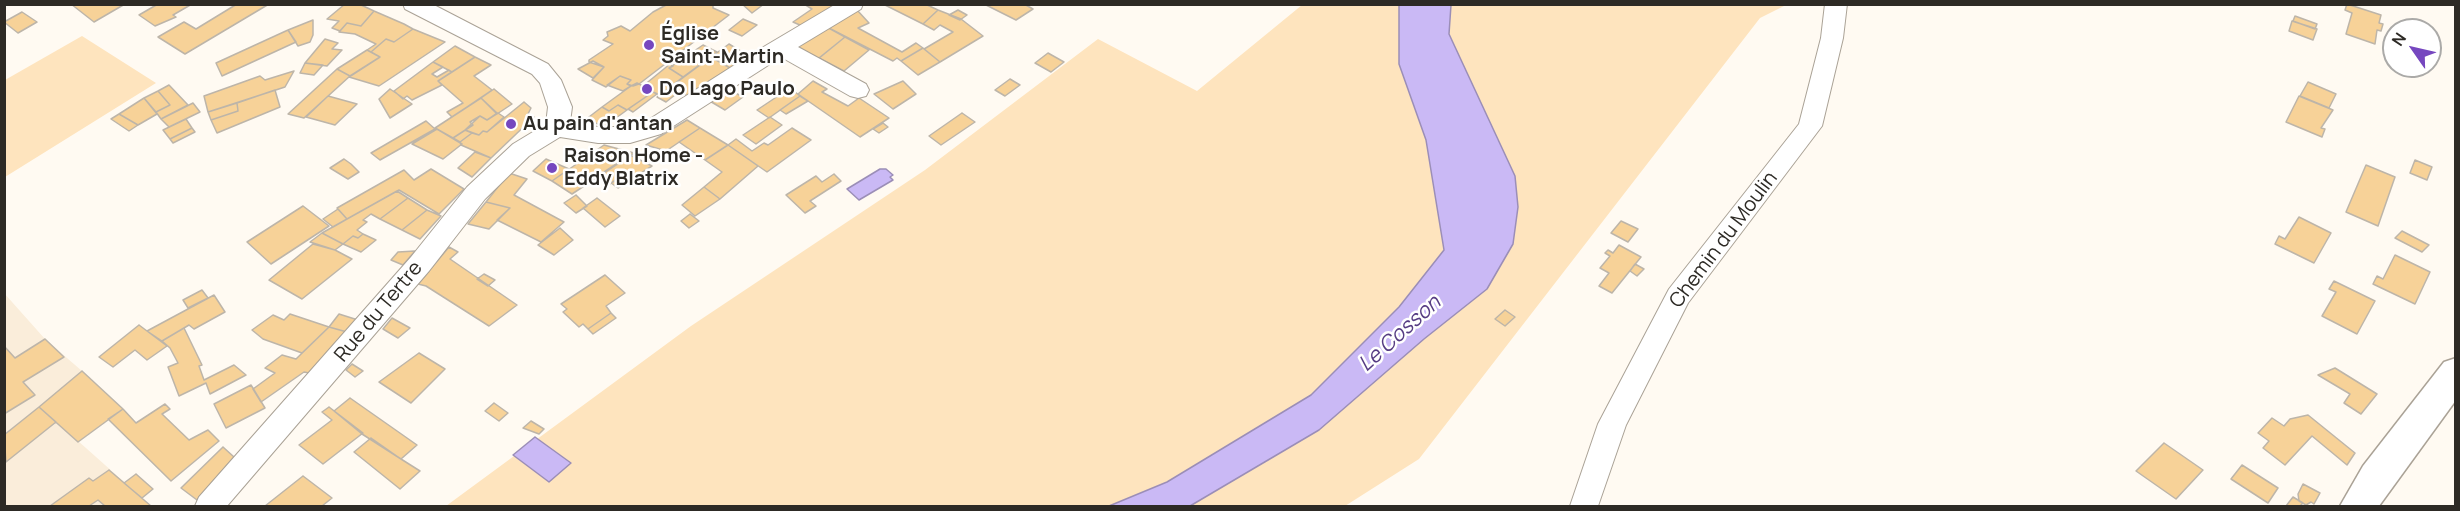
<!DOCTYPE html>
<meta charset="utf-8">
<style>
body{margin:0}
#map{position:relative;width:2460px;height:511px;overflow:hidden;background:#fffaf2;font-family:Manrope,sans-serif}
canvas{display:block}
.frame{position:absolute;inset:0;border:6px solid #2d2a25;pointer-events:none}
.north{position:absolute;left:2382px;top:18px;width:60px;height:60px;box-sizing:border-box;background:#fff;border:2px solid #abaaa8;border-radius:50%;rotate:304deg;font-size:16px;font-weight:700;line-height:24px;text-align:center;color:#2d2a25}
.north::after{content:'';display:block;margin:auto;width:21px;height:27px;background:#7647bf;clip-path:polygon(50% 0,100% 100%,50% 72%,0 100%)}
</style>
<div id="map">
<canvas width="2460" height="511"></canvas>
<div class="frame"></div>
<div class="north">N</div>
</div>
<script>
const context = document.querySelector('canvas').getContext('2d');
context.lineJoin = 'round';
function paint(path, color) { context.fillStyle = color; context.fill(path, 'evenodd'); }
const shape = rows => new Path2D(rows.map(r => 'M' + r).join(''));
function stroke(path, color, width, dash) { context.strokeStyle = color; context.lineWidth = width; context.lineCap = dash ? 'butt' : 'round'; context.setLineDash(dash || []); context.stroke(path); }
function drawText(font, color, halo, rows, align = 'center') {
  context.font = font + ' Manrope,sans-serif'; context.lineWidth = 5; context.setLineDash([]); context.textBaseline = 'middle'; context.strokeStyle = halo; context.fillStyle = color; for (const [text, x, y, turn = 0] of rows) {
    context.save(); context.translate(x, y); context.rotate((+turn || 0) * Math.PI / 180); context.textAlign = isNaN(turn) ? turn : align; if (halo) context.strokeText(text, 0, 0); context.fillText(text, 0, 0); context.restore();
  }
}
paint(shape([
 [4,293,45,339,82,371,40,407,151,506,5,506]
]), '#faedda');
paint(shape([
 [1302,5,1786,5,1760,18,1419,459,1345,506,446,506,691,326,925,170,1098,39,1197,91],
 [82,36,156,83,5,177,5,80]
]), '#fee4be');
const water = shape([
 [1399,5,1451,5,1449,34,1515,176,1518,207,1513,244,1487,289,1424,339,1319,430,1190,506,1109,506,1167,482,1311,395,1399,307,1444,250,1426,140,1399,64,1399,5],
 [880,169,886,169,893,175,890,177,893,180,859,200,847,189,880,169],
 [535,437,571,463,549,482,513,455,535,437]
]);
paint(water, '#cab9f5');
stroke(water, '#9b8eb7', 1.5);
const building = shape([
 [71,4,125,4,94,22,71,4],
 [158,4,192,4,173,15,176,17,155,26,139,15,158,4],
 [237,4,269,4,185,54,158,37,184,22,196,29,237,4],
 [345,4,359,4,374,11,361,26,347,23,340,31,332,28,339,21,327,19,345,4],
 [668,4,713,4,713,8,729,15,639,84,633,86,627,84,631,80,620,76,606,87,592,80,604,67,589,62,589,60,613,44,603,40,608,36,607,32,621,26,630,31,653,12,668,4],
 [742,4,764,4,752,13,742,4],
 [804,4,842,4,802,26,793,22,812,9,804,4],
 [883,4,925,4,938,10,923,24,883,4],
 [984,4,1024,4,1033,9,1016,20,984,4],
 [2347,4,2381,15,2379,23,2383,24,2381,31,2377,30,2375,44,2346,34,2352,13,2345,10,2347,4],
 [857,10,869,23,858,28,902,52,916,43,923,48,901,61,897,58,893,61,825,26,857,10],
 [938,10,961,19,983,36,940,62,924,49,953,32,940,25,934,30,923,24,938,10],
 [958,10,967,15,960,20,949,15,958,10],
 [374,11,404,24,413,29,394,42,386,39,371,52,367,50,376,44,355,34,339,32,347,23,361,26,374,11],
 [22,12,37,22,18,33,4,22,22,12],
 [2295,16,2317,24,2315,29,2293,21,2295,16],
 [743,19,757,25,742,36,729,30,743,19],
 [313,20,313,35,310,42,298,46,288,30,313,20],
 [2292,21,2317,29,2313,40,2289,31,2292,21],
 [825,26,845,37,818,59,793,47,825,26],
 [413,29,445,42,379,86,349,77,380,57,371,52,386,39,394,42,413,29],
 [288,30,296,42,222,76,216,63,288,30],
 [845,37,869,50,844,71,819,58,845,37],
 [325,39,338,43,332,49,342,50,327,66,305,63,325,39],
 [729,44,747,55,746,58,730,68,711,57,729,44],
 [703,45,717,52,683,77,669,68,703,45],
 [455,46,475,57,452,72,433,62,455,46],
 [923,48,940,62,918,75,901,61,923,48],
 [367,50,380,57,350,76,337,69,367,50],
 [1048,53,1064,62,1051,72,1035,63,1048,53],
 [475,57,491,65,474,76,492,90,452,117,447,112,463,103,438,81,475,57],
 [711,57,730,68,687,96,680,91,666,102,657,97,711,57],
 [593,61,604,67,593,78,578,69,593,61],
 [433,62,443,67,432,74,437,77,449,70,452,72,438,81,442,85,412,100,407,96,403,99,394,91,433,62],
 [305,63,323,65,314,75,300,73,305,63],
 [670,64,673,66,669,68,683,77,660,95,653,92,627,110,618,105,609,111,602,107,631,86,637,83,643,86,670,64],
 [337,69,350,76,304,118,288,114,337,69],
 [294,71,285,87,208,112,204,96,260,76,265,80,294,71],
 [620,76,631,80,627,84,631,86,623,91,607,85,620,76],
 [1010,79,1020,85,1005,96,995,90,1010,79],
 [813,81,827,89,822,92,848,106,859,98,889,118,860,137,798,94,813,81],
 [903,81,916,94,893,109,874,94,903,81],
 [2308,82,2336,94,2329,108,2300,96,2308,82],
 [169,85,188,105,161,119,156,112,170,105,158,91,169,85],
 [726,88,743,97,725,110,708,100,726,88],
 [790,88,800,96,769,118,757,110,790,88],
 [390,89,412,104,390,118,379,99,390,89],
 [494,89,512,104,497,114,481,98,494,89],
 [275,90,280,107,217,133,211,120,238,111,237,103,275,90],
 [158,91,170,105,156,112,144,98,158,91],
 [653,92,657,94,633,112,628,109,653,92],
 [328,96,357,104,335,125,306,117,328,96],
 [800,96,808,101,786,114,780,110,800,96],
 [2299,96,2333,110,2321,128,2325,129,2322,137,2286,122,2299,96],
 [144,98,157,114,138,125,119,114,144,98],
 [481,98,497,113,487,120,480,116,470,122,473,125,453,138,435,128,481,98],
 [524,102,531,108,528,114,534,117,491,158,461,145,460,142,472,133,479,135,483,131,487,132,524,102],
 [193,103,200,112,169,127,161,119,193,103],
 [237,103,238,111,211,120,208,112,237,103],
 [618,105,627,110,605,126,585,120,602,107,609,111,618,105],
 [498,113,504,117,487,132,483,131,479,135,465,130,480,116,487,120,498,113],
 [962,113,975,122,941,145,929,136,962,113],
 [119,114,138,125,129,131,111,119,119,114],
 [770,117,782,125,756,144,743,135,770,117],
 [186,119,192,128,170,139,163,130,186,119],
 [687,120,700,128,666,151,646,145,687,120],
 [426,121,435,129,380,160,371,153,426,121],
 [883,123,888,127,879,133,873,129,883,123],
 [192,128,195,132,173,143,170,139,192,128],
 [700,128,728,145,705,160,679,142,700,128],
 [792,128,811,140,767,172,728,145,736,139,752,151,764,143,768,145,792,128],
 [437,129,462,144,443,159,412,144,437,129],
 [465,130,472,133,460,142,453,138,465,130],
 [604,145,634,153,572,194,552,181,604,145],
 [728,145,758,166,720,199,704,187,722,172,705,160,728,145],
 [475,152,491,158,472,177,458,168,475,152],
 [630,155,652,166,635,177,628,172,607,186,598,176,630,155],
 [344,159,351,164,359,172,348,179,330,168,344,159],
 [546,159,569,169,552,181,533,171,546,159],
 [2415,160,2432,167,2427,180,2410,173,2415,160],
 [2366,165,2395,177,2378,226,2346,212,2366,165],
 [431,169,464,189,439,214,399,190,347,219,337,208,404,170,414,180,431,169],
 [628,172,635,177,618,188,611,183,628,172],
 [509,173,527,179,514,195,564,222,541,242,497,220,510,208,486,202,509,173],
 [834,174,841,181,810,201,816,206,805,213,786,195,816,176,822,182,834,174],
 [704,187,720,199,695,216,682,205,704,187],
 [397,191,408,198,380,219,371,214,363,220,367,222,357,230,363,234,358,238,353,236,343,244,322,233,397,191],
 [576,195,587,206,576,213,564,203,576,195],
 [408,198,427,210,402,230,380,219,408,198],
 [597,198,620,216,605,227,583,208,597,198],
 [486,202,510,208,489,229,468,224,486,202],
 [303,206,329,226,271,264,247,242,303,206],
 [338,209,347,219,333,227,323,219,338,209],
 [427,210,441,216,420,239,402,230,427,210],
 [690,214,699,221,689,228,681,221,690,214],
 [2299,217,2331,233,2314,263,2275,244,2279,236,2285,239,2299,217],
 [1621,221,1638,229,1628,242,1611,233,1621,221],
 [560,228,573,240,554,255,538,245,560,228],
 [2402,231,2429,245,2422,252,2395,238,2402,231],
 [322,233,343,244,335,250,310,242,322,233],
 [363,234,376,240,361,252,343,244,353,236,358,238,363,234],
 [313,244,335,250,352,259,302,299,269,280,313,244],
 [1619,245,1641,257,1612,293,1599,286,1609,273,1600,268,1610,256,1605,253,1608,250,1613,253,1619,245],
 [449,247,458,252,450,259,517,305,489,326,426,286,418,284,449,247],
 [415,251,403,265,391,260,398,252,415,251],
 [2395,255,2430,272,2415,304,2373,284,2377,276,2383,279,2395,255],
 [1635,264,1644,269,1637,276,1630,271,1635,264],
 [484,274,495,280,488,286,477,279,484,274],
 [605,275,625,293,606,306,611,313,588,329,583,324,579,327,563,312,567,309,561,304,605,275],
 [2334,281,2375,301,2357,334,2322,316,2336,292,2329,289,2334,281],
 [202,290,208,298,188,308,183,300,202,290],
 [214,295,225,312,194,329,189,325,162,341,147,331,214,295],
 [1505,310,1515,317,1505,326,1495,319,1505,310],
 [611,313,616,318,593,334,588,329,611,313],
 [290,314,329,327,302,353,263,339,252,330,273,315,284,320,290,314],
 [339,314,358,320,347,332,329,327,339,314],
 [392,318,410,328,398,338,383,329,392,318],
 [139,325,167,346,147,360,135,350,113,367,99,357,139,325],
 [329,327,347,332,309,373,304,372,261,402,253,389,275,373,265,368,282,355,296,359,329,327],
 [184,328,202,365,199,366,204,380,234,365,246,375,210,394,206,383,179,396,168,367,178,363,170,348,162,341,184,328],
 [45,339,64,357,23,382,35,395,4,414,4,346,15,358,45,339],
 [419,353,445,369,411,403,379,382,419,353],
 [352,364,363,371,355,377,346,370,352,364],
 [2335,368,2377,394,2361,414,2344,403,2350,394,2318,375,2335,368],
 [82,371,123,409,78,442,39,407,82,371],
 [251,385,265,408,226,428,214,404,251,385],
 [350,398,417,445,401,459,362,434,334,411,350,398],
 [494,403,508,413,499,421,485,411,494,403],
 [165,404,170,409,162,414,189,440,208,430,219,441,171,481,108,419,123,409,136,423,165,404],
 [39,407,56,422,6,462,4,435,39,407],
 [329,407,363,433,323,464,299,445,332,420,322,412,329,407],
 [2308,415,2355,453,2347,465,2312,436,2285,465,2263,448,2269,441,2258,433,2272,418,2284,426,2290,419,2308,415],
 [531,421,544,429,539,434,523,428,531,421],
 [371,438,401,459,420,471,400,489,354,452,371,438],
 [2164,443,2203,470,2176,499,2136,471,2164,443],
 [223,447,234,457,197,500,181,488,223,447],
 [2242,465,2278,488,2268,503,2231,479,2242,465],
 [109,470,151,506,105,506,98,500,89,506,50,506,89,478,93,481,109,470],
 [136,474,153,489,142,498,124,483,136,474],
 [303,476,332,498,322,506,265,506,303,476],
 [2303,484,2320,493,2314,504,2311,502,2306,505,2299,501,2298,494,2303,484],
 [2293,497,2303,503,2300,506,2286,506,2293,497]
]);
paint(building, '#f7d298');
stroke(building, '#bdb5a9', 1.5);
const minor = shape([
 [403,4,432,4,548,64,561,80,572,107,570,122,598,127,630,127,645,122,755,52,836,4,863,4,861,9,798,47,866,84,869,90,866,96,858,98,850,96,781,57,661,134,630,143,598,143,560,137,529,156,485,199,429,271,227,506,195,506,199,497,411,257,467,187,513,144,546,124,548,107,540,83,532,74,405,9,403,4],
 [1825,4,1847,4,1843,38,1822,126,1688,303,1626,425,1598,506,1570,506,1598,424,1669,289,1799,124,1821,38,1825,4]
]);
const major = shape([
 [2456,358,2456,400,2379,506,2340,506,2363,466,2444,362,2456,358]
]);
stroke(minor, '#aaa296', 2);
stroke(major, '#aaa296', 3);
paint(minor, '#fff');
paint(major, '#fff');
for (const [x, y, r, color] of [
 [649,45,6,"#7647bf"],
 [647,89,6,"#7647bf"],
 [511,124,6,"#7647bf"],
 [552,168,6,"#7647bf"]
]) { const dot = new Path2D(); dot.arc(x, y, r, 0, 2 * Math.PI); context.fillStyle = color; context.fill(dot); stroke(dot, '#fff', 2); }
drawText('bold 20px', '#2d2a25', '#fff', [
 ["Église",661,34],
 ["Saint-Martin",661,57],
 ["Do Lago Paulo",659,89],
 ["Au pain d'antan",523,124],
 ["Raison Home -",564,156],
 ["Eddy Blatrix",564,179]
], 'left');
drawText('20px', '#2d2a25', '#fff', [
 ["Chemin du Moulin",1724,240,-53],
 ["Rue du Tertre",379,312,-50]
]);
drawText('italic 21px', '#563c83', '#fff', [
 ["Le Cosson",1400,334,-42]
]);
</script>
